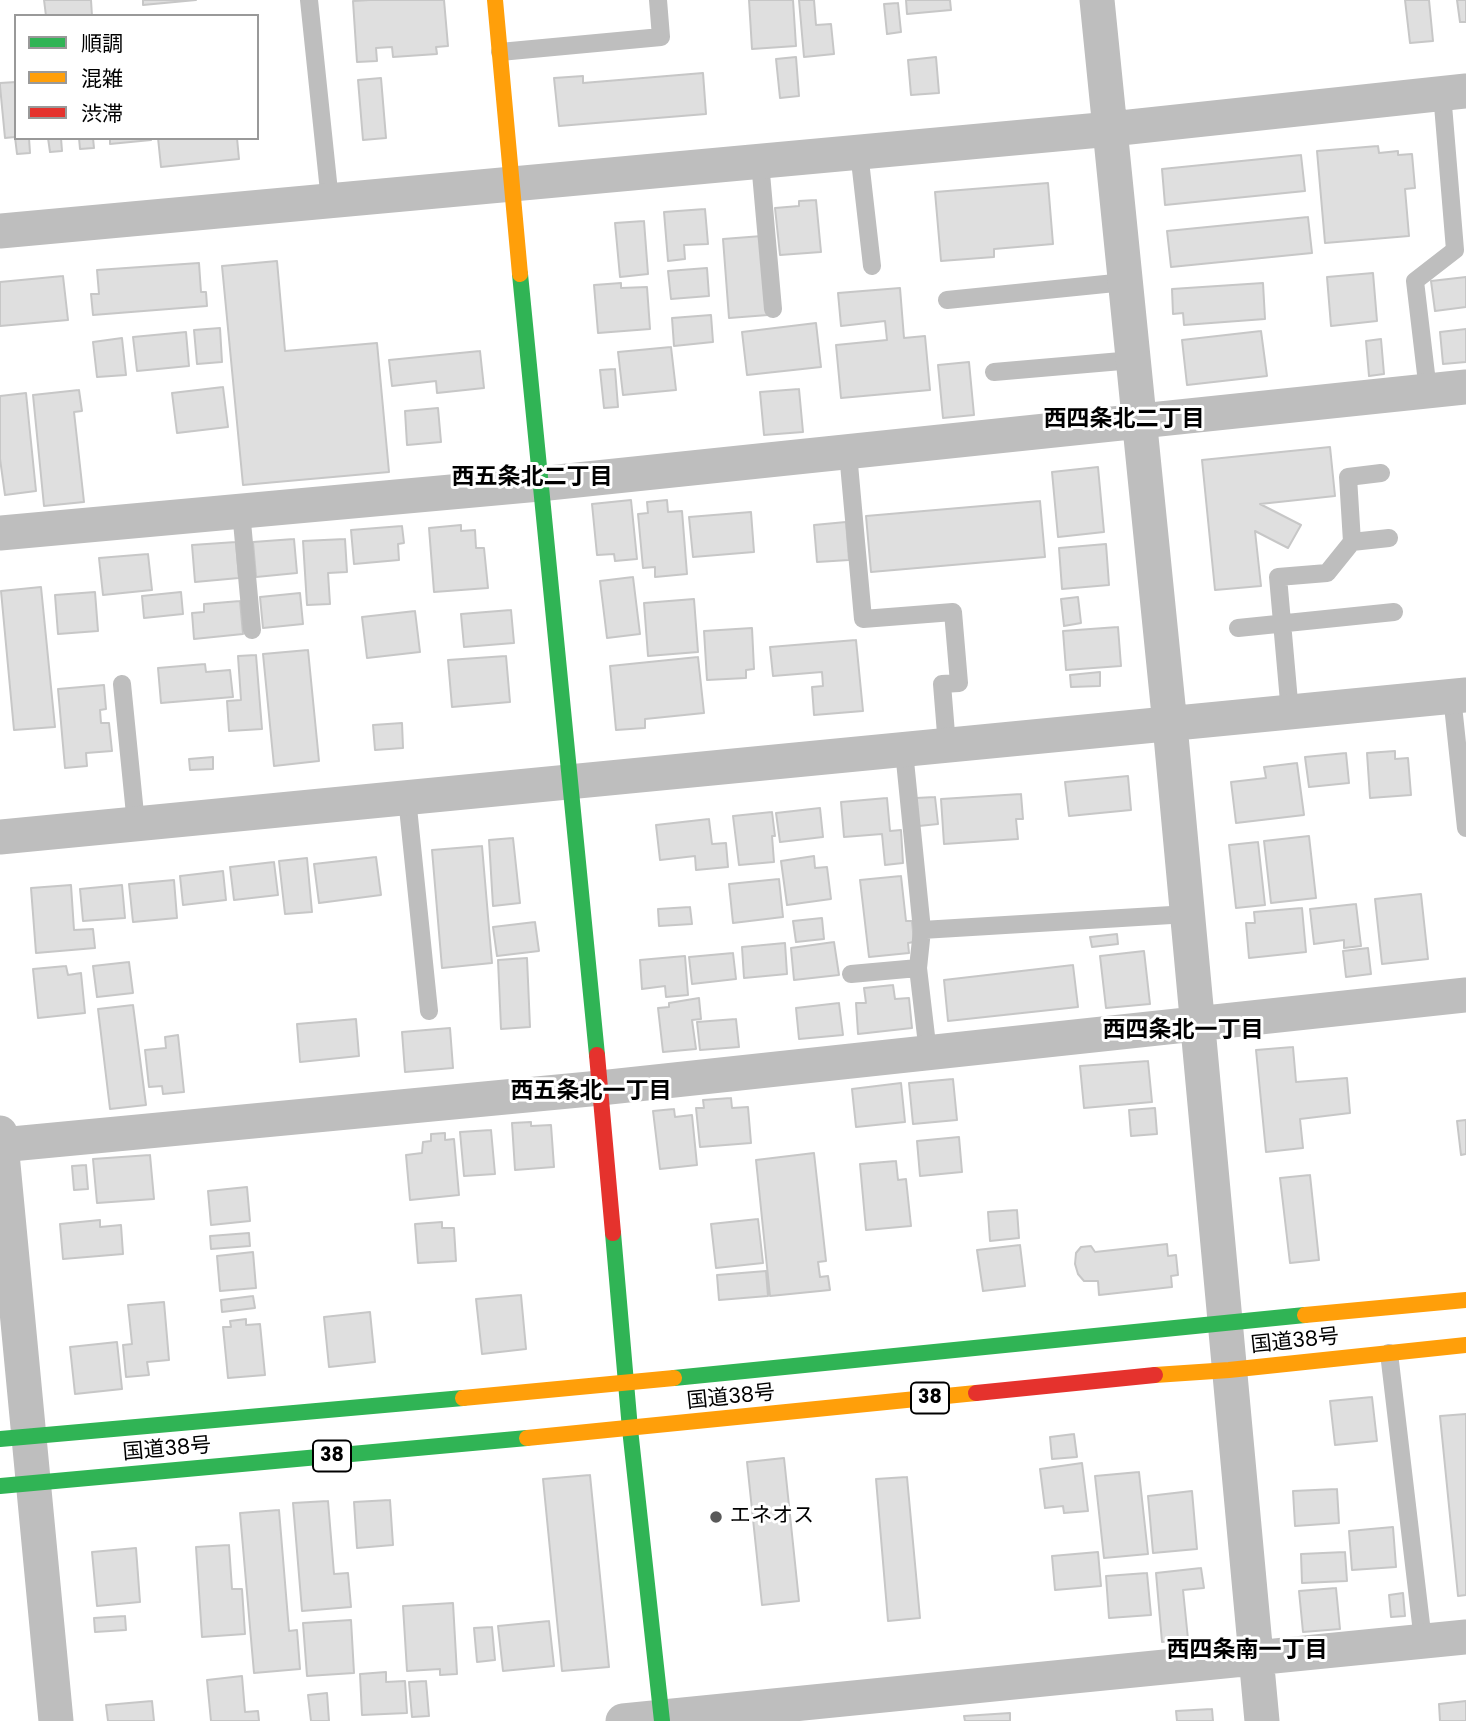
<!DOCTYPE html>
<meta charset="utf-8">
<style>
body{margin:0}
#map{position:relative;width:1466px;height:1721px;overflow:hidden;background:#fff;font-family:Poppins,"Noto Sans JP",sans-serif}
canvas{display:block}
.legend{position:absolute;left:14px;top:14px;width:245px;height:126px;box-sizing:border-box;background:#fff;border:2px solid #999;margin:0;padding:9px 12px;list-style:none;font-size:21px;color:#000}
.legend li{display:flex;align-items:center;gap:14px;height:35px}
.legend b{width:35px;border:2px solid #999}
</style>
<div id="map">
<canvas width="1466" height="1721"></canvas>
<ul class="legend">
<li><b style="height:9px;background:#30b455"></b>順調</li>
<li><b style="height:9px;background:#ff9f0a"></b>混雑</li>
<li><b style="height:9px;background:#e5322d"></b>渋滞</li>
</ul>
</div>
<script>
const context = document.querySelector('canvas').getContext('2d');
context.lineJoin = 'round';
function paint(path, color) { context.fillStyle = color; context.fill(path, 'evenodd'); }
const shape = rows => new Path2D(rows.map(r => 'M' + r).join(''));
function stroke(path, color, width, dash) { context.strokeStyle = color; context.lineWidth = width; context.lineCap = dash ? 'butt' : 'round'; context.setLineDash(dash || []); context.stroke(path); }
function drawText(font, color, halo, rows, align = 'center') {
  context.font = font + ' Poppins,"Noto Sans JP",sans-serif'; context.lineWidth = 6; context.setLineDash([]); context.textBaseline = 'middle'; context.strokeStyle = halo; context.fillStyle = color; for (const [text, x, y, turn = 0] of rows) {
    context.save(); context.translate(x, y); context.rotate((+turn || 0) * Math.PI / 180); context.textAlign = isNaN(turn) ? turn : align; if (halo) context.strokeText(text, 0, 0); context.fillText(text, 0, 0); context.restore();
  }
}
const building = shape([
 [44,0,91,0,92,16,46,16,44,0],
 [143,0,196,0,143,5,143,0],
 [370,0,444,0,448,46,436,47,437,54,393,57,392,47,376,48,377,61,357,62,353,1,370,0],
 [749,0,793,0,796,46,752,49,749,0],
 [799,0,814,0,816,25,831,24,834,54,804,57,799,0],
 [906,0,950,0,951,10,907,14,906,0],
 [1405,0,1429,0,1433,41,1410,43,1405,0],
 [1457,0,1466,0,1466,22,1460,22,1457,0],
 [898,3,901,32,887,34,884,4,898,3],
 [796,57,799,96,780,98,776,59,796,57],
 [936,57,939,93,911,95,908,60,936,57],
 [703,73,706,114,559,126,554,78,583,76,583,83,703,73],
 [381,78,386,138,363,140,358,80,381,78],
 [16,82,16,138,29,138,30,153,17,154,15,137,5,138,0,86,0,83,16,82],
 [48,138,61,138,62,151,50,152,48,138],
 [79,138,93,138,94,148,80,149,79,138],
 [110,138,150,138,151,140,110,144,110,138],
 [158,138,237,138,239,159,161,167,158,138],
 [1378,146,1379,153,1398,151,1398,155,1412,154,1415,188,1405,189,1409,236,1325,243,1317,151,1378,146],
 [1301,155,1305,191,1165,205,1162,169,1301,155],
 [1048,183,1053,244,994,249,994,257,941,261,935,192,1048,183],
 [816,200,821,252,780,255,775,208,799,206,799,201,816,200],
 [705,209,708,244,684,245,685,259,668,261,664,212,705,209],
 [1308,217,1312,253,1171,267,1167,231,1308,217],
 [644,221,648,274,620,277,615,223,644,221],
 [762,236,768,315,729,318,723,239,762,236],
 [277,261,285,351,377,343,389,472,243,485,222,266,277,261],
 [199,263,201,292,206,292,207,306,93,315,91,294,99,294,97,270,199,263],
 [707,268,709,296,671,299,668,271,707,268],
 [1373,273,1377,321,1331,326,1327,277,1373,273],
 [63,276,68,320,0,326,0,282,63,276],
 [1466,277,1466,307,1435,311,1431,281,1466,277],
 [621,283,621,288,647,287,650,329,598,333,594,285,621,283],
 [1263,283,1265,319,1184,325,1183,313,1173,314,1172,289,1263,283],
 [900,288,904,338,925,336,930,390,841,398,836,345,887,340,885,321,841,326,838,293,900,288],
 [711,315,713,342,674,346,672,318,711,315],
 [816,323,821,367,747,375,742,332,816,323],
 [220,328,222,362,197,364,194,330,220,328],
 [1466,329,1466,362,1443,364,1440,332,1466,329],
 [1261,331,1267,376,1187,385,1182,340,1261,331],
 [186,332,189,366,137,371,133,337,186,332],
 [122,338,126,375,97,377,93,342,122,338],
 [1381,339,1384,374,1369,376,1366,341,1381,339],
 [671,347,676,390,623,395,618,352,671,347],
 [480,351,484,388,437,393,436,381,392,386,389,360,480,351],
 [969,362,974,415,943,418,938,365,969,362],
 [615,369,618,407,604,408,600,370,615,369],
 [223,387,228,427,177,433,172,393,223,387],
 [799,389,803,432,764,435,760,392,799,389],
 [79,390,82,411,74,412,84,502,44,506,33,395,79,390],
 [26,393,36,491,5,495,0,459,0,396,26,393],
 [438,408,441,442,407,445,405,411,438,408],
 [1330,447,1335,496,1260,504,1301,525,1288,548,1255,531,1261,586,1215,590,1202,460,1330,447],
 [1098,467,1104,532,1058,537,1052,472,1098,467],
 [631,500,637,559,615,561,614,554,597,555,592,504,631,500],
 [667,500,668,512,682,511,687,574,655,577,655,567,643,568,638,514,648,513,647,502,667,500],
 [1040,501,1045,557,871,572,866,516,1040,501],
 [751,512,754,552,693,557,689,517,751,512],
 [846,522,849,560,817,562,814,525,846,522],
 [461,525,461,531,475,530,476,548,484,548,488,588,434,592,429,528,461,525],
 [402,526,404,543,398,544,399,560,354,564,351,530,402,526],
 [294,539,297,573,256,577,253,542,294,539],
 [345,539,347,572,328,573,330,604,307,605,303,541,345,539],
 [236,542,239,578,195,582,192,545,236,542],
 [1106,544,1109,585,1062,589,1059,548,1106,544],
 [148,554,152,590,103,595,99,558,148,554],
 [633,577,640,634,607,638,600,581,633,577],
 [41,587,55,727,14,730,1,591,41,587],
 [95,592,98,631,58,634,55,595,95,592],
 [181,592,183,614,144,618,142,596,181,592],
 [300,593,303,624,263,628,260,597,300,593],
 [1078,597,1081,623,1064,626,1061,599,1078,597],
 [694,599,698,652,648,656,644,603,694,599],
 [240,601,243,634,194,639,192,613,204,612,204,604,240,601],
 [511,610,514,643,464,647,461,614,511,610],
 [415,611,420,652,367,658,362,617,415,611],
 [1118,627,1121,666,1066,670,1063,631,1118,627],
 [752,628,754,669,746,670,746,678,707,680,704,631,752,628],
 [856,640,863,711,814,715,812,687,823,686,822,672,773,676,770,647,856,640],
 [308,650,319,761,274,766,263,654,308,650],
 [256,655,262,729,229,731,227,701,241,700,238,656,256,655],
 [506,656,510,702,452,707,448,660,506,656],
 [698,657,704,713,645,719,645,728,616,730,610,666,698,657],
 [205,664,206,672,230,670,233,697,161,703,158,668,205,664],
 [1100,672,1100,686,1071,687,1070,675,1100,672],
 [104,685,106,709,100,710,101,723,109,723,112,751,86,753,87,766,65,768,58,689,104,685],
 [402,723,403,748,375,750,373,725,402,723],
 [1395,751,1395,759,1408,758,1411,795,1370,798,1367,753,1395,751],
 [1346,753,1349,783,1309,787,1305,757,1346,753],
 [213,757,213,769,190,770,189,759,213,757],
 [1297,763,1304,815,1236,823,1231,782,1266,778,1264,767,1297,763],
 [1128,776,1131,810,1069,816,1065,782,1128,776],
 [1021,794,1023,819,1016,819,1018,839,944,844,941,799,1021,794],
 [935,797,938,824,919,826,916,798,935,797],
 [887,798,890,831,901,830,903,863,885,865,882,834,844,837,841,802,887,798],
 [820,808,823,837,780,842,776,813,820,808],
 [772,812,775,836,772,836,774,862,739,865,733,816,772,812],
 [709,819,712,844,726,843,728,867,696,870,695,856,660,860,656,825,709,819],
 [1309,836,1316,898,1271,903,1264,841,1309,836],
 [513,838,520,903,493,906,489,840,513,838],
 [1258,842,1265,905,1236,908,1229,845,1258,842],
 [482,846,492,963,442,968,432,850,482,846],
 [814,856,815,868,827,867,831,899,787,905,781,861,814,856],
 [376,857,381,895,319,903,314,864,376,857],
 [307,858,312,912,285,914,279,861,307,858],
 [274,862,278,895,234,900,230,867,274,862],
 [223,871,226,900,183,905,180,876,223,871],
 [901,876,906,921,912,921,914,942,908,943,909,953,869,957,860,880,901,876],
 [779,879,783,917,733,923,729,884,779,879],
 [174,880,177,918,133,922,129,884,174,880],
 [71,885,74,930,93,929,95,948,36,953,31,888,71,885],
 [122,885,125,918,83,921,80,889,122,885],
 [1421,894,1428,959,1382,964,1375,899,1421,894],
 [1356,904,1361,946,1344,948,1344,940,1314,944,1310,909,1356,904],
 [690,907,692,924,659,926,658,909,690,907],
 [1302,908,1306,952,1249,958,1246,923,1255,923,1254,912,1302,908],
 [822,918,824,939,796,942,793,921,822,918],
 [535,922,539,951,497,956,493,927,535,922],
 [1117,934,1118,944,1092,947,1090,937,1117,934],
 [834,942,839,975,794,980,791,948,834,942],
 [785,943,787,974,744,978,742,947,785,943],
 [1368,948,1371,974,1346,977,1343,951,1368,948],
 [1144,951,1150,1004,1106,1008,1100,956,1144,951],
 [733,953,736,979,692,984,689,957,733,953],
 [685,956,688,995,666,997,665,986,642,989,640,960,685,956],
 [527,958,530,1027,501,1029,498,960,527,958],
 [129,962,133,993,97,997,93,966,129,962],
 [1073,965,1078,1007,948,1021,944,980,1073,965],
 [66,966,68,975,81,973,85,1013,38,1018,33,969,66,966],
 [893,985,895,999,909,998,912,1028,858,1034,856,1003,866,1003,864,988,893,985],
 [699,998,701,1019,692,1020,696,1049,663,1052,658,1008,669,1007,669,1003,699,998],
 [839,1003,843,1035,799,1039,796,1008,839,1003],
 [133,1005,146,1105,110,1109,98,1009,133,1005],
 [356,1019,359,1056,300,1062,297,1024,356,1019],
 [736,1019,739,1047,700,1050,697,1022,736,1019],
 [450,1028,453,1068,405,1072,402,1032,450,1028],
 [178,1035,184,1092,163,1094,162,1086,149,1087,145,1050,166,1048,165,1037,178,1035],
 [1293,1047,1296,1082,1347,1078,1350,1113,1300,1119,1303,1148,1266,1152,1256,1050,1293,1047],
 [1148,1061,1152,1102,1084,1108,1080,1066,1148,1061],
 [953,1079,957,1120,913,1124,909,1083,953,1079],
 [901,1083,905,1122,856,1127,852,1089,901,1083],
 [731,1098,732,1108,748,1107,751,1143,700,1147,696,1108,704,1108,703,1100,731,1098],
 [1155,1108,1157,1134,1131,1136,1129,1110,1155,1108],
 [674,1109,675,1117,692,1115,697,1165,660,1169,653,1111,674,1109],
 [1466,1120,1466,1154,1461,1155,1457,1121,1466,1120],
 [531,1122,531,1126,551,1125,554,1167,515,1170,512,1123,531,1122],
 [491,1130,495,1174,464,1176,460,1132,491,1130],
 [445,1133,445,1140,454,1139,459,1195,410,1200,406,1155,422,1153,423,1142,431,1141,431,1134,445,1133],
 [959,1137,962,1172,920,1176,917,1141,959,1137],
 [814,1153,826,1261,818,1262,820,1277,828,1276,830,1290,770,1296,756,1160,814,1153],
 [150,1155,154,1199,97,1203,93,1159,150,1155],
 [896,1161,898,1180,906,1179,911,1226,866,1230,860,1164,896,1161],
 [86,1165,88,1189,74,1190,72,1166,86,1165],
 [1310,1175,1319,1260,1290,1263,1280,1178,1310,1175],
 [247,1187,250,1221,211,1225,208,1191,247,1187],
 [1017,1210,1019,1238,990,1241,988,1212,1017,1210],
 [758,1219,763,1263,716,1268,711,1224,758,1219],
 [100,1220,100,1227,121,1225,123,1254,63,1259,60,1224,100,1220],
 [442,1222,442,1228,454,1228,456,1261,418,1263,415,1224,442,1222],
 [249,1233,250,1246,211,1249,210,1236,249,1233],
 [1167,1244,1168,1256,1176,1255,1178,1275,1171,1276,1172,1287,1099,1295,1098,1281,1084,1281,1078,1274,1075,1264,1076,1253,1081,1247,1091,1246,1095,1252,1167,1244],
 [1020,1245,1025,1286,983,1291,977,1250,1020,1245],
 [253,1252,256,1288,220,1291,217,1256,253,1252],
 [766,1271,768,1296,719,1300,717,1275,766,1271],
 [521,1295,526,1349,482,1354,476,1299,521,1295],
 [253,1296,255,1308,222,1312,221,1300,253,1296],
 [164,1302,169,1360,147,1362,149,1375,126,1377,123,1345,132,1344,128,1305,164,1302],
 [370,1312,375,1362,329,1367,324,1317,370,1312],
 [246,1319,246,1325,260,1324,265,1375,228,1378,223,1327,231,1327,230,1321,246,1319],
 [117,1342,122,1389,75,1394,70,1347,117,1342],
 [1372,1397,1377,1441,1335,1445,1330,1401,1372,1397],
 [1466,1414,1466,1595,1458,1596,1440,1416,1466,1414],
 [1074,1434,1077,1457,1052,1459,1050,1437,1074,1434],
 [784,1458,799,1601,762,1605,747,1462,784,1458],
 [1082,1463,1088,1511,1064,1513,1063,1506,1045,1508,1040,1469,1082,1463],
 [1139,1472,1148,1554,1104,1558,1095,1476,1139,1472],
 [590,1475,609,1667,562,1671,543,1479,590,1475],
 [907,1477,920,1618,888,1621,876,1479,907,1477],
 [1337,1489,1339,1523,1295,1526,1293,1491,1337,1489],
 [1192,1491,1197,1549,1153,1553,1148,1496,1192,1491],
 [390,1500,393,1545,357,1548,354,1502,390,1500],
 [328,1501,334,1574,348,1573,351,1607,302,1611,293,1503,328,1501],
 [279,1510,289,1631,297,1630,300,1669,254,1673,240,1513,279,1510],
 [1393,1527,1396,1567,1352,1570,1349,1531,1393,1527],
 [229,1545,232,1589,242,1589,245,1634,202,1637,196,1547,229,1545],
 [136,1548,140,1602,97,1606,92,1552,136,1548],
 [1098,1552,1101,1586,1055,1590,1052,1556,1098,1552],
 [1345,1552,1347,1581,1302,1583,1301,1554,1345,1552],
 [1201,1568,1204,1588,1183,1590,1188,1639,1162,1642,1156,1573,1201,1568],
 [1147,1573,1151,1615,1109,1618,1106,1576,1147,1573],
 [1336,1588,1340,1629,1303,1632,1299,1591,1336,1588],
 [1403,1593,1405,1616,1391,1617,1389,1595,1403,1593],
 [453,1603,457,1674,440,1675,440,1669,407,1671,403,1606,453,1603],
 [125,1616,126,1630,95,1632,94,1618,125,1616],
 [351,1620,354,1673,307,1676,303,1623,351,1620],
 [549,1621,554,1666,503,1671,498,1626,549,1621],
 [492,1627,495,1660,477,1662,474,1628,492,1627],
 [386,1672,386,1682,405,1681,407,1713,362,1715,360,1674,386,1672],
 [242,1676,245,1712,258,1711,259,1721,211,1721,207,1680,242,1676],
 [426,1681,429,1716,412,1717,409,1682,426,1681],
 [327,1693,329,1721,311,1721,308,1695,327,1693],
 [152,1701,154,1721,108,1721,106,1705,152,1701],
 [1466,1701,1466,1721,1440,1721,1439,1704,1466,1701],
 [1212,1709,1213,1721,1177,1721,1176,1711,1212,1709],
 [1010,1713,1010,1721,965,1721,964,1716,1010,1713]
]);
paint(building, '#dfdfdf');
stroke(building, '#c7c7c7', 2);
stroke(shape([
 [309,0,330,201],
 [500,52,661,37,658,0],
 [859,152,872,266],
 [760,162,773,309],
 [947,300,1125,282],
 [994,372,1133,360],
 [1428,391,1415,281,1455,250,1442,93],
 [848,453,863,619,953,612,959,683,942,684,947,746],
 [241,511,252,630],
 [1352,542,1389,538],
 [1238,628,1394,612],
 [122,684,136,824],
 [1452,696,1466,828],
 [1290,713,1278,577,1327,573,1352,542,1348,477,1381,473],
 [904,751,922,930,918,968],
 [407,798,429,1011],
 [922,930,1188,914],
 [851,974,918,968,928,1053],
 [1389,1353,1423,1641]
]), '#bebebe', 18);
stroke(shape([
 [1097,0,1170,725,1262,1721],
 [0,231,1111,129,1466,91],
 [0,533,539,484,1466,387],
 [0,837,1466,695],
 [0,1133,56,1721],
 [0,1145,600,1088,1466,995],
 [623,1721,1466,1637]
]), '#bebebe', 35);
stroke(shape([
 [520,274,597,1055],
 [613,1233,630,1429,662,1721],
 [674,1378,1305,1315],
 [0,1439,463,1398],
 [0,1486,527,1438]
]), '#30b455', 16);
stroke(shape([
 [495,0,520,274],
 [1305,1315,1466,1300],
 [1155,1375,1229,1370,1466,1345],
 [463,1398,674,1378],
 [527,1438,976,1393]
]), '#ff9f0a', 16);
stroke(shape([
 [597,1055,613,1233],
 [976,1393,1155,1375]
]), '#e5322d', 16);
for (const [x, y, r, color] of [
 [716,1517,7,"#595959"]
]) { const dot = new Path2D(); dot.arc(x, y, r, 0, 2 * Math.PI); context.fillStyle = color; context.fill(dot); stroke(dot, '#fff', 2.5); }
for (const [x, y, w] of [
 [930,1398,38],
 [332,1456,38]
]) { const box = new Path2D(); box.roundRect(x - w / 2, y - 15.5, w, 31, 5); context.fillStyle = '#fff'; context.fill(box); stroke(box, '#000', 2); }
drawText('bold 19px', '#000', null, [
 ["38",930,1398],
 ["38",332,1456]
]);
drawText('21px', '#000', '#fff', [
 ["国道38号",1295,1342,-6],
 ["国道38号",731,1398,-6],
 ["国道38号",167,1450,-5]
]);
drawText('21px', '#000', '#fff', [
 ["エネオス",730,1517]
], 'left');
drawText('bold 23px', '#000', '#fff', [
 ["西四条北二丁目",1124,420],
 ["西五条北二丁目",532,478],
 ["西四条北一丁目",1183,1031],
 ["西五条北一丁目",591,1092],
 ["西四条南一丁目",1247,1651]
]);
</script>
